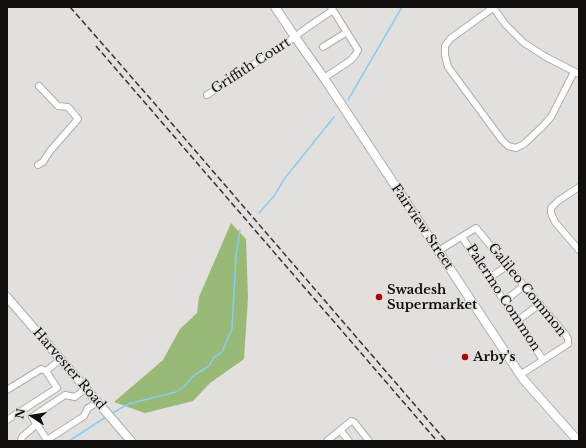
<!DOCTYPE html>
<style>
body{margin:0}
#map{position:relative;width:586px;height:448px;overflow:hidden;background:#e2dfdc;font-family:"Libre Baskerville",serif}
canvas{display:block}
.frame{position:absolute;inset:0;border:8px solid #100f0e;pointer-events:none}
.north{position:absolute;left:12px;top:396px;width:40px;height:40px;-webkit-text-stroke:3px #e2dfdc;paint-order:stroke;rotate:282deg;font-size:11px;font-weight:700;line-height:16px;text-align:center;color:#100f0e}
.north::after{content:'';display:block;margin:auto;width:14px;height:18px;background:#100f0e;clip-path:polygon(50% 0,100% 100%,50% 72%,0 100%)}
</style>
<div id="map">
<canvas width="586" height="448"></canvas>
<div class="frame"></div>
<div class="north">N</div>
</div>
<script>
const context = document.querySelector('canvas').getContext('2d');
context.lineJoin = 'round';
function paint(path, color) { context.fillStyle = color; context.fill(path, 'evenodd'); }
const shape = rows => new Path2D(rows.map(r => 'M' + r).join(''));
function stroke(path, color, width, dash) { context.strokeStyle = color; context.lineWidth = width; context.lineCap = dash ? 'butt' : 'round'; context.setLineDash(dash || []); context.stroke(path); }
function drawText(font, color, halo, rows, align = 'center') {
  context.font = font + ' "Libre Baskerville",serif'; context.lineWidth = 3; context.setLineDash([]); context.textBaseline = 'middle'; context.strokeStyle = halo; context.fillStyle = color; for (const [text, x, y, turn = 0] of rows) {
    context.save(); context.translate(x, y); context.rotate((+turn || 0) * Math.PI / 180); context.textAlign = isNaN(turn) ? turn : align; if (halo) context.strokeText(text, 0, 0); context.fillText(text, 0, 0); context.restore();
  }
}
paint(shape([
 [231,223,246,239,248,298,244,359,210,383,193,401,145,413,114,402,163,360,180,329,197,313,199,297]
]), '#99ba76');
stroke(shape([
 [348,100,402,7],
 [259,213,274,196,285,178,334,117],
 [111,414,128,404,176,392,185,386,193,376,209,366,214,357,222,352,232,329,236,256,240,230],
 [69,441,106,417]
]), '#88cdf4', 1.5);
const minor = shape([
 [493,7,505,24,524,43,546,57,579,74],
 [494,7,450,39,445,46,445,55,448,67,502,140,508,146,516,148,524,144,543,126,551,117,574,72],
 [323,47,347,32],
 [324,78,351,60,356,54,358,50,331,7],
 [207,95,295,37,305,29,333,10],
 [38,165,43,162,50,151,78,119,68,107,58,106,39,86],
 [579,187,558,201,551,208,551,213,555,222,579,250],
 [462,237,543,360],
 [438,251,476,228,507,266,566,335,568,339,568,344,520,375],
 [489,278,507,266],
 [504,301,524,286],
 [517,321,540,304],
 [46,371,61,359],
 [86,388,75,397,65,395,32,417,47,440,84,416,88,408,98,402],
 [7,390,41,369,46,371,57,388,7,420],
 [340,430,349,441],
 [21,441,22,437,37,424],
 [327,441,351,421,354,422,369,441]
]);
const major = shape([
 [275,7,295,37,324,78,523,379,578,441],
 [7,297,131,441]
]);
stroke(minor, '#b0adab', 8);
stroke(major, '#b0adab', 10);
stroke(minor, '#fff', 6);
stroke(major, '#fff', 8);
stroke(shape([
 [70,7,142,89,446,441],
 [96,46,437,441]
]), '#333230', 1.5, [6, 3]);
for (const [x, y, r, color] of [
 [379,297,4,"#a30d00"],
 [465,357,4,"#a30d00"]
]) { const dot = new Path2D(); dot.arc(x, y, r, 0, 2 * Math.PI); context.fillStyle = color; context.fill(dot); stroke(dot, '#e2dfdc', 1.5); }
drawText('13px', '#100f0e', '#e2dfdc', [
 ["Griffith Court",251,66,-33],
 ["Fairview Street",422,227,56],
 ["Galileo Common",527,290,51],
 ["Palermo Common",503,298,57],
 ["Harvester Road",69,369,49]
]);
drawText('bold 13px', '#100f0e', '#e2dfdc', [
 ["Swadesh",387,290],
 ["Supermarket",387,305],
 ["Arby's",473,357]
], 'left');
</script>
